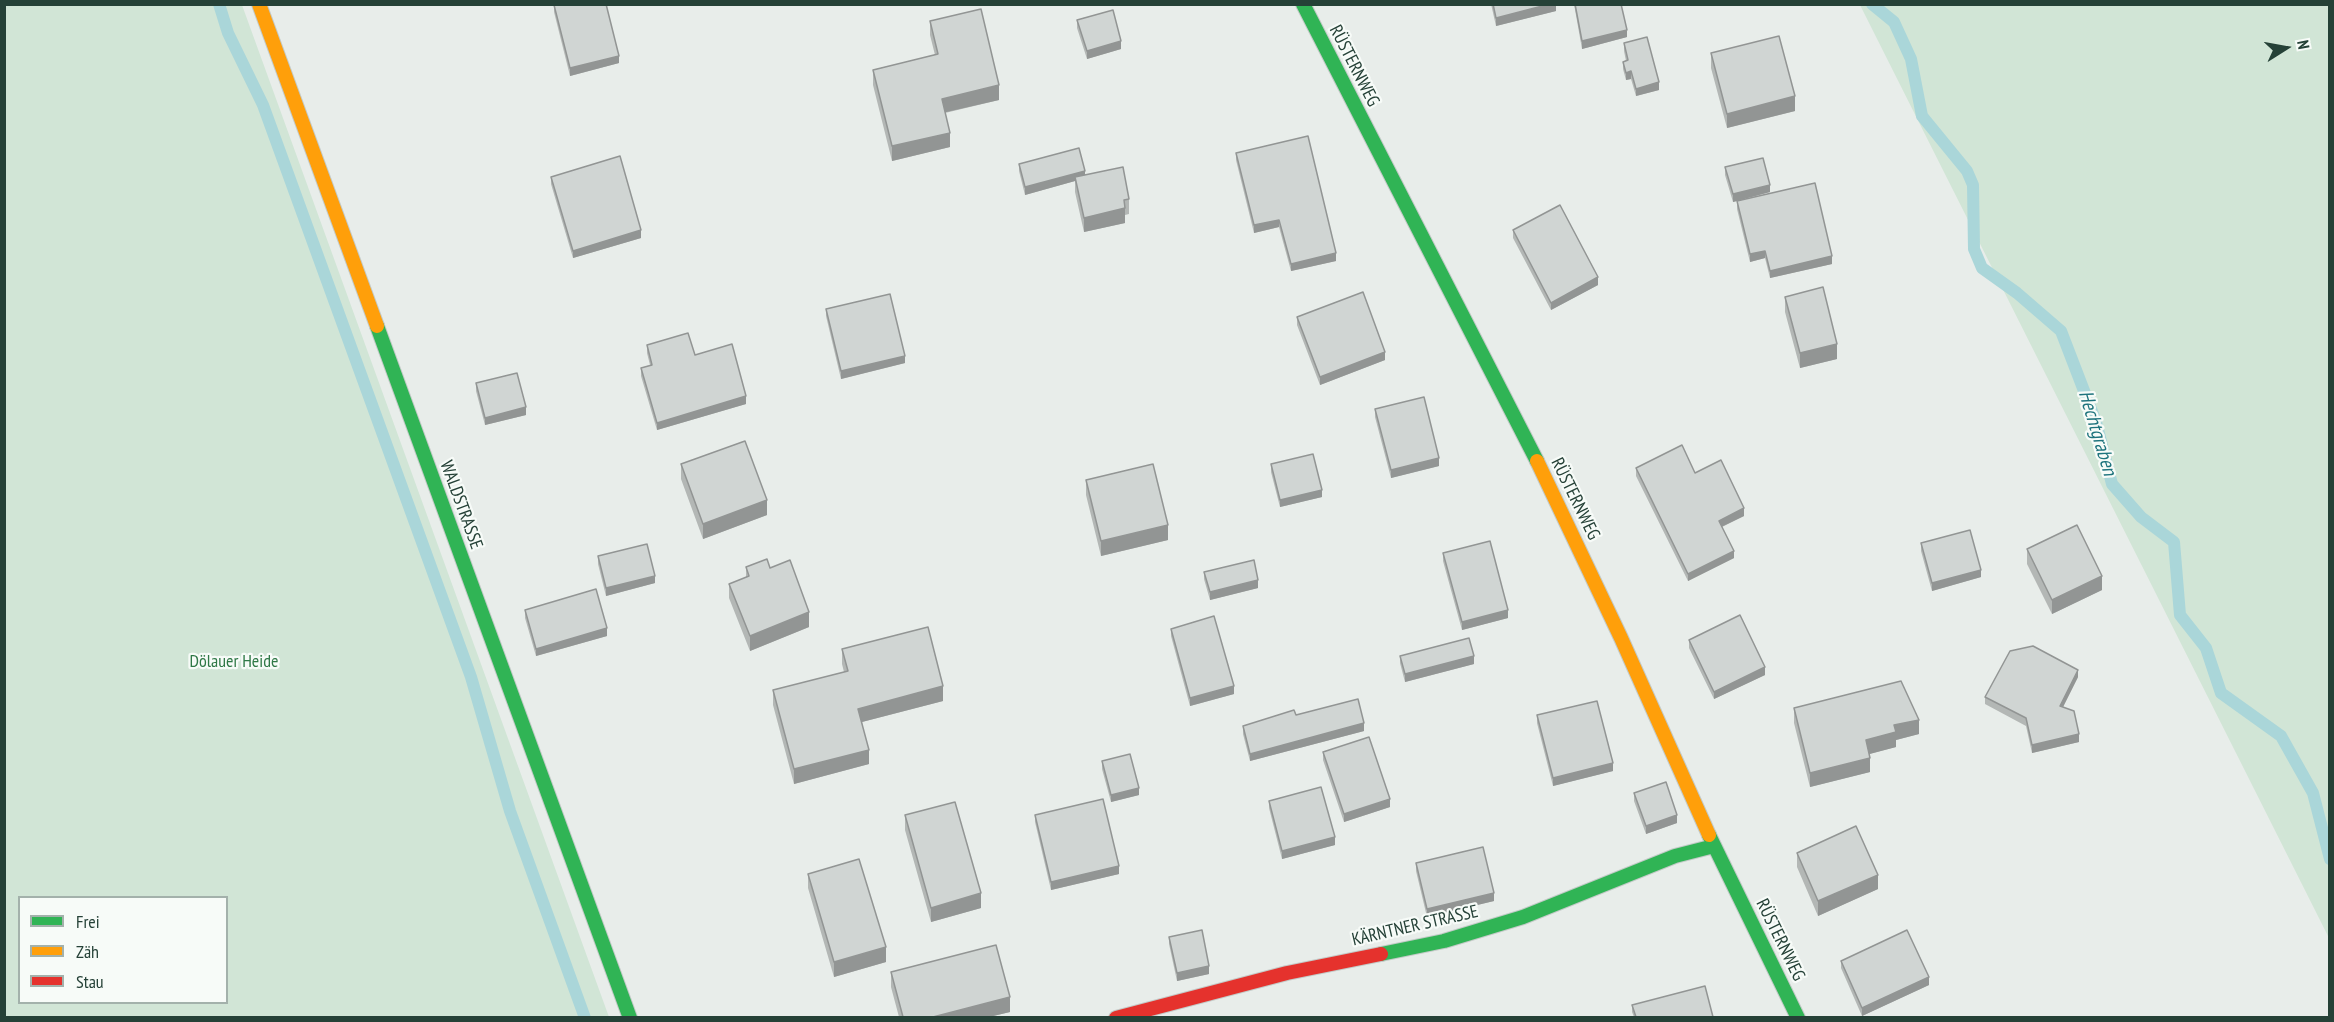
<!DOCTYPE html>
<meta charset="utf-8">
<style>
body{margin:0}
#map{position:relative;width:2334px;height:1022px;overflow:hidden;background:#e8edea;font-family:"PT Sans Narrow",sans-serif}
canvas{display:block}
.frame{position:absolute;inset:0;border:6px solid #254137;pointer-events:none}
.legend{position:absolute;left:18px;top:896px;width:210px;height:108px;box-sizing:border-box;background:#f7fbf8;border:2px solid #a3b1ab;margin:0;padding:8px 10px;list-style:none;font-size:18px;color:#254137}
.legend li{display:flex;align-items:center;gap:12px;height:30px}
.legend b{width:30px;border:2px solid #a3b1ab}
.north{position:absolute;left:2256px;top:18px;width:60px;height:60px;-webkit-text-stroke:4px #f7fbf8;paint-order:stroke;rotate:79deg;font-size:16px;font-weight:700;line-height:24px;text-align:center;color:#254137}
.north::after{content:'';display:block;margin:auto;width:21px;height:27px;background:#254137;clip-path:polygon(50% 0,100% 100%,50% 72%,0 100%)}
</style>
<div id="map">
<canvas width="2334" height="1022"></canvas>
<div class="frame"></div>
<ul class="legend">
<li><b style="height:8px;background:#30b455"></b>Frei</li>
<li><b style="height:8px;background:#ff9f0a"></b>Zäh</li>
<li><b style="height:8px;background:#e5322d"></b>Stau</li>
</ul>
<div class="north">N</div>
</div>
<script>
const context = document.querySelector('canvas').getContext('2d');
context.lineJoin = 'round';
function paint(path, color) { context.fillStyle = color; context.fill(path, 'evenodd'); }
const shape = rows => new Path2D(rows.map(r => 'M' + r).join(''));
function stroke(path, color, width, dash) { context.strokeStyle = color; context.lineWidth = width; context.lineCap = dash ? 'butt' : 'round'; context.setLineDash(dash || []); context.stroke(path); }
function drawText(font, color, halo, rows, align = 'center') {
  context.font = font + ' "PT Sans Narrow",sans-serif'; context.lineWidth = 4.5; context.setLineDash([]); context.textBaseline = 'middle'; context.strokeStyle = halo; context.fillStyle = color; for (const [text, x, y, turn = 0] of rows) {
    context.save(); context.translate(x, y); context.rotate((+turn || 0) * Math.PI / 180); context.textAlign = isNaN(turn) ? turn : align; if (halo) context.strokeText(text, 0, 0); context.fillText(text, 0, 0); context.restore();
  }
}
paint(shape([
 [5,5,242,5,609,1017,5,1018],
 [20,898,226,898,226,1002,20,1002],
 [1860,5,2329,5,2329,938]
]), '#d1e5d6');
stroke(shape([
 [219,4,228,33,263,105,471,677,510,811,585,1018],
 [1872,4,1894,22,1911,59,1922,116,1967,171,1973,185,1974,249,1982,268,2017,293,2061,331,2096,422,2112,484,2141,517,2174,542,2180,615,2206,648,2221,693,2281,736,2313,793,2330,859]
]), '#aad6d9', 12);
const fast = shape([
 [1303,4,1537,461],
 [377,326,630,1018],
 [1709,835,1798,1018],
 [1381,954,1444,941,1523,917,1675,856,1714,846]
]);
const slow = shape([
 [259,4,377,326],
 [1537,461,1621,638,1709,835]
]);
const jam = shape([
 [1116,1018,1287,973,1381,954]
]);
stroke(fast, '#c3cac7', 16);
stroke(slow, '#c3cac7', 16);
stroke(jam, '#c3cac7', 16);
stroke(fast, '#30b455', 14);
stroke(slow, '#ff9f0a', 14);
stroke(jam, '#e5322d', 14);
paint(shape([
 [1491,4,1556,4,1556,11,1496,26],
 [1574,4,1621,4,1627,37,1582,49],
 [554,5,619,63,570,76,554,12],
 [1077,20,1121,49,1087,59,1077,28],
 [930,21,999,100,945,113,950,147,892,161,873,85,873,70,935,55,930,35],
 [1624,43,1659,90,1636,96,1631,79,1626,80,1623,69,1623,62,1626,61,1624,51],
 [1711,53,1795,111,1727,128,1711,68],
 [1236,153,1336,261,1291,271,1279,227,1254,233,1236,160],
 [1019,164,1085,175,1129,199,1129,214,1125,215,1125,223,1084,232,1075,192,1075,181,1025,195,1019,171],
 [1725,167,1770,192,1733,202,1725,175],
 [551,177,641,238,573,258,551,184],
 [1737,201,1832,264,1770,278,1765,258,1750,262,1737,209],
 [1513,230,1598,285,1551,310,1513,238],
 [1785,297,1837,359,1800,368,1785,312],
 [826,309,905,363,841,379,826,316],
 [1297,317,1385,360,1320,385,1297,325],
 [647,345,695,355,746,404,657,430,641,376,641,368,650,365,647,353],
 [476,383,526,415,485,425,476,391],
 [1375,409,1439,466,1391,478,1375,417],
 [681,464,767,515,703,539,681,479],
 [1271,464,1322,497,1280,507,1271,472],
 [1636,468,1695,473,1744,516,1722,527,1734,558,1688,581,1636,476],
 [1086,480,1168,540,1101,556,1086,495],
 [1921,543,1981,577,1932,591,1921,551],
 [2027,549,2102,590,2052,614,2027,564],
 [1443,553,1508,618,1462,630,1443,561],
 [598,556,655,583,606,596,598,564],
 [746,567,770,568,809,627,750,651,729,598,729,584,746,577],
 [1204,572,1258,588,1210,600,1204,579],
 [525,610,607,636,536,656,525,618],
 [1171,629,1234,694,1190,706,1171,636],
 [1689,640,1765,675,1714,699,1689,648],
 [842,649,943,701,862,722,869,764,794,784,773,705,773,690,844,672,842,664],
 [1400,656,1474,664,1405,682,1400,663],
 [2078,677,2063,707,2079,742,2032,753,2026,726,1985,704,1985,697],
 [1794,708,1919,734,1896,740,1896,747,1869,754,1870,772,1810,787,1794,723],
 [1537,715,1613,771,1553,786,1537,723],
 [1243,726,1364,731,1250,761,1243,734],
 [1323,752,1390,807,1344,822,1323,760],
 [1102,761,1139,795,1111,802,1102,769],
 [1634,793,1677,823,1646,834,1634,801],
 [1269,801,1335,845,1282,859,1269,808],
 [905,815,981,908,931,922,905,830],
 [1035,815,1119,874,1051,890,1035,822],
 [1797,853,1878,889,1818,916,1797,867],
 [1416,863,1494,901,1427,917,1416,871],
 [808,874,886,962,834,977,808,888],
 [1169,937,1209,974,1177,981,1169,944],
 [1841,961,1929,985,1862,1016,1841,968],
 [891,972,1010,1012,989,1017,899,1017,891,987],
 [1632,1005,1713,1017,1634,1017,1632,1012]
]), '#b3b7b5');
paint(shape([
 [1550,4,1556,4,1556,11,1496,26,1496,18],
 [1627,30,1627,37,1582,49,1582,41],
 [1121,41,1121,49,1087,59,1087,51],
 [619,56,619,63,570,76,570,68],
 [1631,71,1631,79,1626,80,1626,73],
 [1659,82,1659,90,1636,96,1636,89],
 [999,85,999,100,942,113,942,99],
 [1795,96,1795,111,1727,128,1727,114],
 [950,133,950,147,892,161,892,146],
 [1085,171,1085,179,1075,177,1075,181,1025,195,1025,187],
 [1770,185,1770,192,1733,202,1733,194],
 [1125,208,1125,223,1084,232,1084,218],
 [1279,220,1279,227,1254,233,1254,225],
 [641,230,641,238,573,258,573,251],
 [1765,251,1765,258,1750,262,1750,254],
 [1336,253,1336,261,1291,271,1291,264],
 [1832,256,1832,264,1770,278,1770,271],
 [1598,277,1598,285,1551,310,1551,303],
 [1837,344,1837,359,1800,368,1800,353],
 [1385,352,1385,360,1320,385,1320,377],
 [905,356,905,363,841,379,841,371],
 [746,396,746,404,657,430,657,423],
 [526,407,526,415,485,425,485,418],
 [1439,458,1439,466,1391,478,1391,470],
 [1322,490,1322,497,1280,507,1280,500],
 [767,500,767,515,703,539,703,524],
 [1744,508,1744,516,1719,528,1719,521],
 [1168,525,1168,540,1101,556,1101,541],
 [1734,551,1734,558,1688,581,1688,574],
 [1981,570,1981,577,1932,591,1932,583],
 [655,576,655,583,606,596,606,588],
 [2102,576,2102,590,2052,614,2052,600],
 [1258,580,1258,588,1210,600,1210,592],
 [1508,610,1508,618,1462,630,1462,622],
 [809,612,809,627,750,651,750,636],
 [607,628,607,636,536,656,536,649],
 [1474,656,1474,664,1405,682,1405,674],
 [1765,667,1765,675,1714,699,1714,692],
 [2078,670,2078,677,2060,713,2060,706],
 [943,686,943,701,858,723,858,709],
 [1234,686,1234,694,1190,706,1190,698],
 [1919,720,1919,734,1896,740,1896,747,1866,755,1866,740,1894,725],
 [1364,723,1364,731,1250,761,1250,754],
 [2079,734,2079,742,2032,753,2032,745],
 [869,750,869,764,794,784,794,769],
 [1870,758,1870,772,1810,787,1810,773],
 [1613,763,1613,771,1553,786,1553,778],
 [1139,788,1139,795,1111,802,1111,795],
 [1390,799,1390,807,1344,822,1344,814],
 [1677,815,1677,823,1646,834,1646,826],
 [1335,837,1335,845,1282,859,1282,851],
 [1119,866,1119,874,1051,890,1051,882],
 [1878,875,1878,889,1818,916,1818,901],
 [981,893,981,908,931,922,931,908],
 [1494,893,1494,901,1427,917,1427,909],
 [886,947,886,962,834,977,834,962],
 [1209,966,1209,974,1177,981,1177,973],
 [1929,977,1929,985,1862,1016,1862,1008],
 [1010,997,1010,1012,989,1017,933,1017]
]), '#929594');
const building = shape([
 [606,4,619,56,570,68,554,5,606,4],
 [1493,4,1550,4,1496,18,1493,4],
 [1575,4,1621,4,1627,30,1582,41,1575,4],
 [981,9,999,85,942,99,950,133,892,146,873,70,938,54,930,21,981,9],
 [1113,10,1121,41,1087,51,1077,20,1113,10],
 [1779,36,1795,96,1727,114,1711,53,1779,36],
 [1647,37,1659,82,1636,89,1631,71,1626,73,1623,62,1628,60,1624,43,1647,37],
 [1308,136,1336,253,1291,264,1279,220,1254,225,1236,153,1308,136],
 [1079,148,1085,171,1025,187,1019,164,1079,148],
 [620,156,641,230,573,251,551,177,620,156],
 [1763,158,1770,185,1733,194,1725,167,1763,158],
 [1123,167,1129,199,1124,200,1125,208,1084,218,1075,177,1123,167],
 [1815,183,1832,256,1770,271,1765,251,1750,254,1737,201,1815,183],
 [1560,205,1598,277,1551,303,1513,230,1560,205],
 [1823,287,1837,344,1800,353,1785,297,1823,287],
 [1363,292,1385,352,1320,377,1297,317,1363,292],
 [890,294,905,356,841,371,826,309,890,294],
 [688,333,695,355,732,344,746,396,657,423,641,368,652,365,647,345,688,333],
 [517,373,526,407,485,418,476,383,517,373],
 [1424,397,1439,458,1391,470,1375,409,1424,397],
 [745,441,767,500,703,524,681,464,745,441],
 [1682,445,1695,473,1721,460,1744,508,1719,521,1734,551,1688,574,1636,468,1682,445],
 [1313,454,1322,490,1280,500,1271,464,1313,454],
 [1153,464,1168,525,1101,541,1086,480,1153,464],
 [2077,525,2102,576,2052,600,2027,549,2077,525],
 [1970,530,1981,570,1932,583,1921,543,1970,530],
 [1490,541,1508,610,1462,622,1443,553,1490,541],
 [647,544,655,576,606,588,598,556,647,544],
 [767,559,770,568,790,560,809,612,750,636,729,584,749,576,746,567,767,559],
 [1254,560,1258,580,1210,592,1204,572,1254,560],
 [596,589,607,628,536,649,525,610,596,589],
 [1740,615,1765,667,1714,692,1689,640,1740,615],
 [1214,616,1234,686,1190,698,1171,629,1214,616],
 [928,627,943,686,858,709,869,750,794,769,773,690,848,671,842,649,928,627],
 [1469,638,1474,656,1405,674,1400,656,1469,638],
 [2033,646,2078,670,2060,706,2074,711,2079,734,2032,745,2026,718,1985,697,2010,651,2033,646],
 [1901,681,1919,720,1894,725,1896,732,1866,740,1870,758,1810,773,1794,708,1901,681],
 [1358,699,1364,723,1250,754,1243,726,1294,710,1296,715,1358,699],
 [1597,701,1613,763,1553,778,1537,715,1597,701],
 [1369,737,1390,799,1344,814,1323,752,1369,737],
 [1130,754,1139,788,1111,795,1102,761,1130,754],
 [1666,782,1677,815,1646,826,1634,793,1666,782],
 [1321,787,1335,837,1282,851,1269,801,1321,787],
 [1103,799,1119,866,1051,882,1035,815,1103,799],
 [955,802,981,893,931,908,905,815,955,802],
 [1856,826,1878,875,1818,901,1797,853,1856,826],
 [1483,847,1494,893,1427,909,1416,863,1483,847],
 [859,859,886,947,834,962,808,874,859,859],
 [1202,930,1209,966,1177,973,1169,937,1202,930],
 [1907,930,1929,977,1862,1008,1841,961,1907,930],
 [996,945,1010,997,933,1017,903,1017,891,972,996,945],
 [1705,986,1713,1017,1636,1017,1632,1005,1705,986]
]);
paint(building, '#d0d5d3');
stroke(building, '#929594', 1.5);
drawText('18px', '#254137', '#f7fbf8', [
 ["RÜSTERNWEG",1354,66,63],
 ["RÜSTERNWEG",1575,499,64],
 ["WALDSTRASSE",461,505,70],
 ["KÄRNTNER STRASSE",1415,926,-13],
 ["RÜSTERNWEG",1780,940,64]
]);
drawText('18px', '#2f7846', '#f7fbf8', [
 ["Dölauer Heide",234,662]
]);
drawText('italic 20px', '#1e737d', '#f7fbf8', [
 ["Hechtgraben",2097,433,73]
]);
</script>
